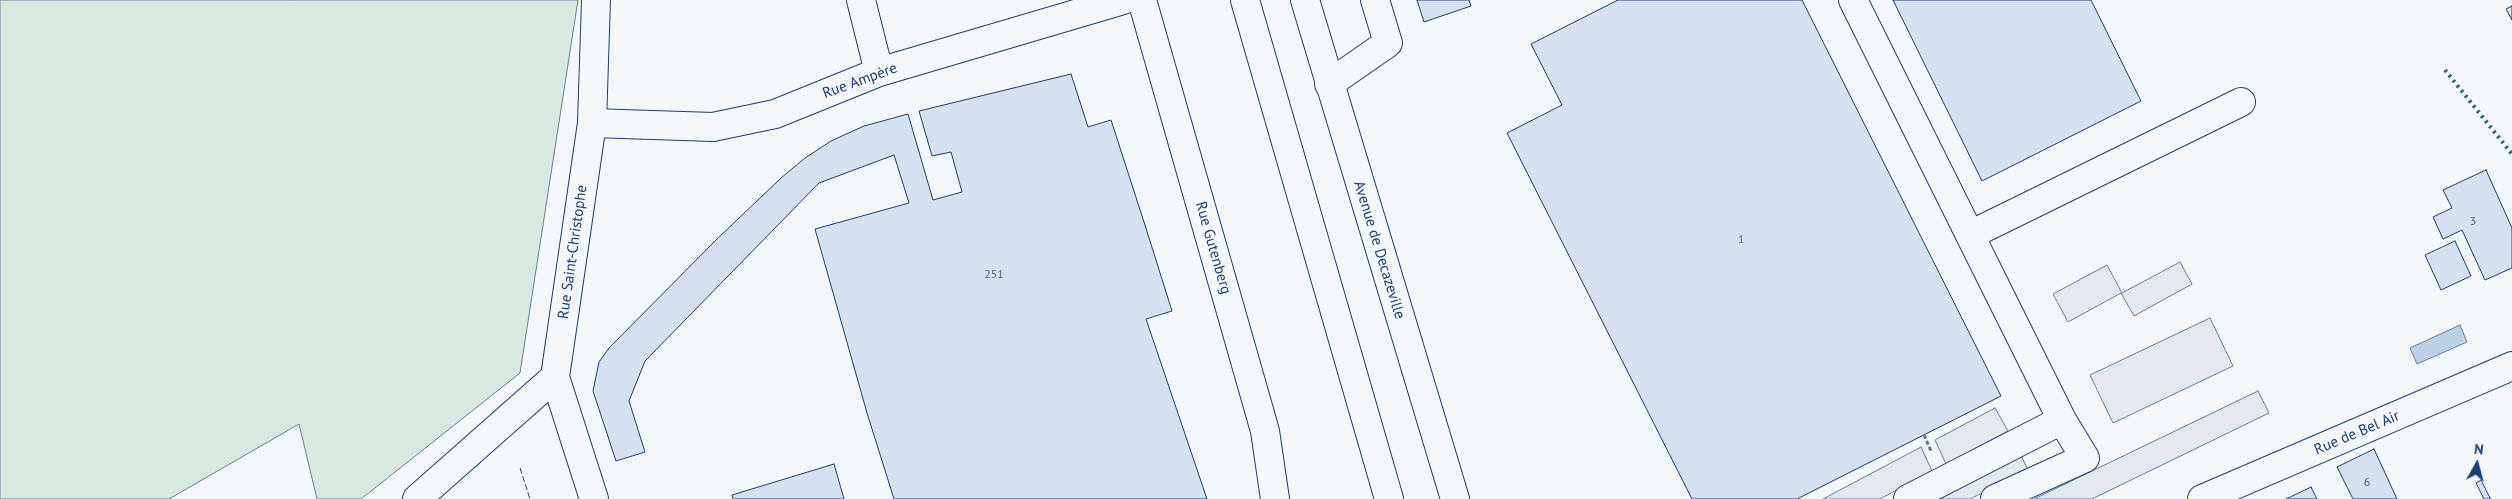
<!DOCTYPE html>
<meta charset="utf-8">
<style>
body{margin:0}
#map{position:relative;width:2512px;height:499px;overflow:hidden;background:#f4f7fb;font-family:"PT Sans",sans-serif}
canvas{display:block}
.north{position:absolute;left:2452px;top:439px;width:50px;height:50px;-webkit-text-stroke:4px #f4f7fb;paint-order:stroke;rotate:7deg;font-size:14px;font-weight:700;line-height:20px;text-align:center;color:#1d3f73}
.north::after{content:'';display:block;margin:auto;width:18px;height:22px;background:#1d3f73;clip-path:polygon(50% 0,100% 100%,50% 72%,0 100%)}
</style>
<div id="map">
<canvas width="2512" height="499"></canvas>
<div class="north">N</div>
</div>
<script>
const context = document.querySelector('canvas').getContext('2d');
context.lineJoin = 'round';
function paint(path, color) { context.fillStyle = color; context.fill(path, 'evenodd'); }
const shape = rows => new Path2D(rows.map(r => 'M' + r).join(''));
function stroke(path, color, width, dash) { context.strokeStyle = color; context.lineWidth = width; context.lineCap = dash ? 'butt' : 'round'; context.setLineDash(dash || []); context.stroke(path); }
function drawText(font, color, halo, rows, align = 'center') {
  context.font = font + ' "PT Sans",sans-serif'; context.lineWidth = 4; context.setLineDash([]); context.textBaseline = 'middle'; context.strokeStyle = halo; context.fillStyle = color; for (const [text, x, y, turn = 0] of rows) {
    context.save(); context.translate(x, y); context.rotate((+turn || 0) * Math.PI / 180); context.textAlign = isNaN(turn) ? turn : align; if (halo) context.strokeText(text, 0, 0); context.fillText(text, 0, 0); context.restore();
  }
}
const green = shape([
 [0,0,578,0,520,373,361,499,317,499,299,424,169,499,0,499,0,0]
]);
paint(green, '#d7e8df');
stroke(green, '#687fa3', 1);
const parking = shape([
 [2180,262,2192,284,2134,316,2121,293,2068,322,2053,294,2107,265,2122,293,2180,262],
 [2210,318,2233,366,2113,423,2090,375,2210,318],
 [2258,391,2269,413,2092,499,2034,499,2258,391],
 [1995,408,2008,431,1946,464,1935,440,1995,408],
 [1921,447,1932,471,1880,499,1823,499,1921,447],
 [2020,453,2028,470,1970,499,1929,499,2020,453]
]);
paint(parking, '#e3e8f0');
stroke(parking, '#687fa3', 1);
const water = shape([
 [2460,325,2467,342,2417,364,2410,348,2460,325]
]);
paint(water, '#bed0e5');
stroke(water, '#687fa3', 1);
const building = shape([
 [1417,0,1469,0,1471,6,1424,22,1417,0],
 [1618,0,1802,0,2001,396,1797,499,1692,499,1507,133,1562,105,1531,44,1618,0],
 [1893,0,2091,0,2141,101,1982,181,1893,0],
 [2512,6,2512,20,2506,9,2512,6],
 [1071,74,1088,127,1111,120,1144,222,1172,311,1146,319,1207,499,894,499,867,413,815,229,909,203,894,155,819,183,645,361,629,401,645,452,616,461,593,391,599,362,609,348,717,239,781,178,805,158,831,141,864,126,908,114,933,200,962,192,951,152,932,156,919,111,1071,74],
 [2486,170,2512,228,2512,268,2485,280,2462,230,2443,239,2433,217,2452,208,2443,190,2486,170],
 [2455,241,2471,276,2441,290,2425,255,2455,241],
 [2374,449,2397,499,2353,499,2337,467,2374,449],
 [834,464,844,499,733,499,732,495,834,464],
 [2481,480,2489,496,2491,499,2484,499,2476,483,2481,480],
 [2311,487,2317,499,2286,499,2311,487]
]);
paint(building, '#d5e0f0');
stroke(building, '#1d3f73', 1);
const minor = shape([
 [861,0,879,72],
 [1142,0,1265,431,1275,499],
 [1853,0,2062,420,2085,458,1995,499],
 [1329,84,1388,43,1375,0],
 [592,123,713,127,775,114,879,72,1123,0],
 [1970,235,2241,102],
 [417,499,555,377],
 [594,499,555,377,592,123,596,0],
 [1908,499,2062,420],
 [2202,499,2512,366]
]);
const major = shape([
 [1245,0,1389,499],
 [1305,0,1455,499]
]);
stroke(minor, '#1d3f73', 30);
stroke(major, '#1d3f73', 30);
stroke(shape([
 [1924,435,1931,451]
]), '#5e769c', 3, [4, 2.5]);
stroke(minor, '#f4f7fb', 28);
stroke(major, '#f4f7fb', 28);
stroke(shape([
 [2445,70,2512,154]
]), '#2c6c60', 4, [2.5, 4]);
stroke(shape([
 [520,468,530,499]
]), '#1d3f73', 1, [6, 2.5]);
drawText('12px', '#4b6792', null, [
 ["3",2473,222],
 ["1",1741,240],
 ["251",994,275],
 ["6",2367,483]
]);
drawText('15px', '#1d3f73', '#f4f7fb', [
 ["Rue Ampère",860,81,-20],
 ["Rue Gutenberg",1213,248,74],
 ["Avenue de Decazeville",1379,250,73],
 ["Rue Saint-Christophe",573,252,-82],
 ["Rue de Bel Air",2357,433,-23]
]);
</script>
